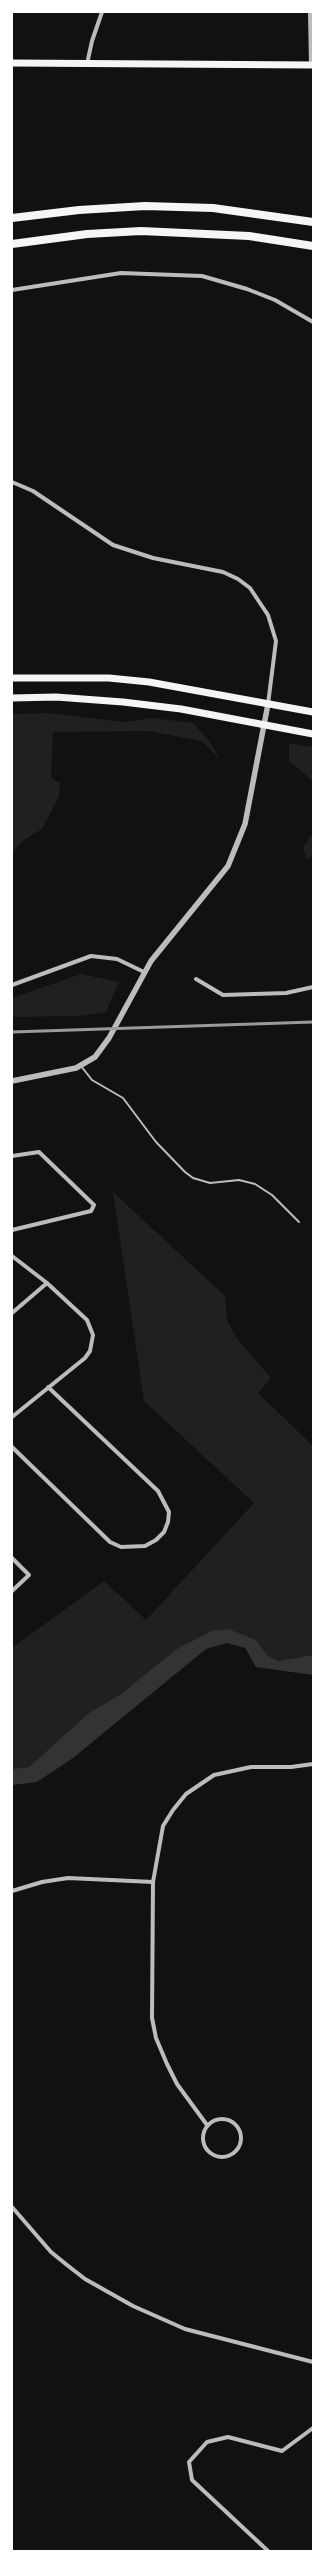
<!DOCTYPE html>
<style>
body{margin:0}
#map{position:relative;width:325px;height:2563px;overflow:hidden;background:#111;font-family:"Noto Serif",serif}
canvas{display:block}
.frame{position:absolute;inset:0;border:13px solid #fff;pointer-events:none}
</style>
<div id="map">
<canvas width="325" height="2563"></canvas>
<div class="frame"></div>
</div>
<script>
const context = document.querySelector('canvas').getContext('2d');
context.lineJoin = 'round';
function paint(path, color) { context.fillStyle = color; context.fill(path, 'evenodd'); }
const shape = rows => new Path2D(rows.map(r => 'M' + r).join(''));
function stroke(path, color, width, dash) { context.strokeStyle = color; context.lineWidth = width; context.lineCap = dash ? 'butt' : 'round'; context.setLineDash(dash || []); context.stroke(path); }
paint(shape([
 [48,713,124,722,152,718,193,723,211,743,220,760,202,741,148,731,53,732,51,778,60,783,59,796,42,829,24,840,12,852,12,714],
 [289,743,313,747,313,781,289,761],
 [313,832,313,853,308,860,303,848],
 [81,974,119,982,106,1012,79,1016,12,1017,12,998],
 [113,1192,225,1296,227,1320,236,1337,271,1378,258,1393,313,1446,313,1655,278,1661,267,1655,256,1640,229,1629,89,1713,29,1767,12,1769,12,1648,104,1581,146,1620,254,1503,144,1401]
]), '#202020');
paint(shape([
 [229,1629,256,1640,267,1655,278,1661,313,1655,313,1675,256,1667,245,1648,227,1643,206,1649,73,1758,37,1782,12,1785,12,1769,29,1767,89,1713,121,1694,177,1649,212,1631]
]), '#333');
stroke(shape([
 [81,1066,92,1080,123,1098,156,1142,185,1172,193,1178,210,1183,239,1180,255,1184,272,1195,299,1222]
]), '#bcbcbc', 2);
stroke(shape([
 [310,12,311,65],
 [87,64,92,41,102,12],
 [12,290,121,273,202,276,247,289,275,300,313,322],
 [12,482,33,491,113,545,153,558,223,572,238,579,250,588,268,615,276,641,268,704],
 [196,979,223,995,286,993,313,987],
 [12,985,91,956,117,959,144,972],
 [12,1156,39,1152,94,1205,91,1211,12,1230],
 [12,1256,47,1283,87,1320,93,1335,90,1351,85,1358,12,1417],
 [12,1313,47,1283],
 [12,1447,110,1542,121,1547,145,1546,156,1540,164,1532,168,1522,169,1512,158,1491,48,1387],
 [12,1558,29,1575,12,1591],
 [12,1891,42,1882,68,1878,153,1882],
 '203 2138a19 19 0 1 1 38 0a19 19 0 1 1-38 0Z',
 [207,2125,177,2084,167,2064,156,2038,152,2018,153,1882,163,1826,173,1810,186,1794,214,1775,251,1767,291,1767,313,1764],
 [12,2207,51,2252,67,2265,85,2279,133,2306,185,2329,313,2362],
 [268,2551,192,2480,189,2462,207,2442,228,2437,282,2451,313,2428]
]), '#bcbcbc', 4);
stroke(shape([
 [12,1081,76,1068,95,1057,109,1038,151,961,228,866,245,824,268,704]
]), '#bcbcbc', 5.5);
stroke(shape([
 [12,63,313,65],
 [12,678,109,678,149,682,313,712],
 [12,698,56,697,123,702,181,709,313,734]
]), '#f5f5f5', 7);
stroke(shape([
 [12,218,79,210,145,206,213,208,313,222],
 [12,244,87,234,141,231,249,236,313,246]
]), '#f5f5f5', 8);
stroke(shape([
 [12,1032,313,1022]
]), '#9a9a9a', 3);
</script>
